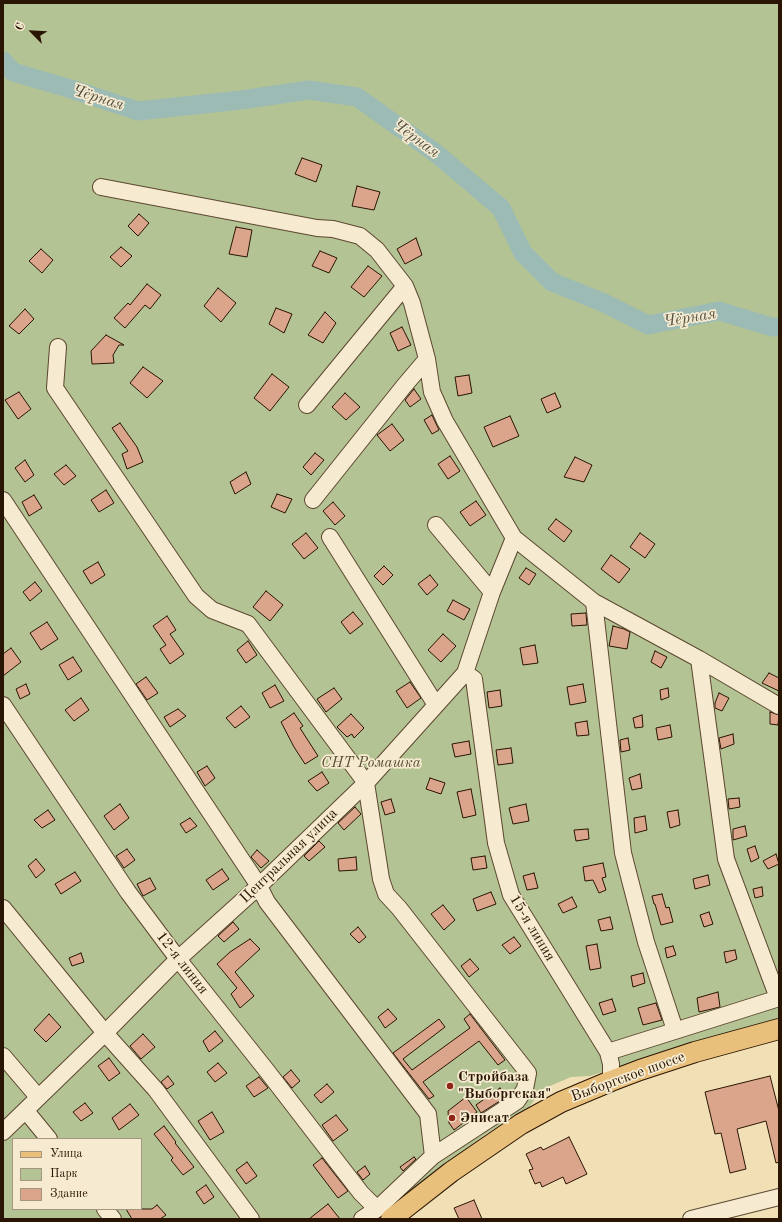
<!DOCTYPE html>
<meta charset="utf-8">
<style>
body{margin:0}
#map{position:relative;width:782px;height:1222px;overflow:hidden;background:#f1e0b6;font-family:"Old Standard TT",serif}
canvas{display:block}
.frame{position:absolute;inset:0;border:4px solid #2a1403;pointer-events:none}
.legend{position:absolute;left:12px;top:1138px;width:130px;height:72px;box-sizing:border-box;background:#f6ebd0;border:1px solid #a4957e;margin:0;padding:5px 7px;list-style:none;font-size:12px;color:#2a1403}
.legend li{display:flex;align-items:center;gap:8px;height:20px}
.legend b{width:20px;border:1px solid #a4957e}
.north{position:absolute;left:12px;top:12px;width:40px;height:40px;-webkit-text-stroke:3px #f6ebd0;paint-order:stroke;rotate:294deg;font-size:11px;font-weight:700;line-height:16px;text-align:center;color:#2a1403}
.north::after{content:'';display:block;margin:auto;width:14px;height:18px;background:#2a1403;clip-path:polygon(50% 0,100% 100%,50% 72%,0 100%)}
</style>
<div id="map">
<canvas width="782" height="1222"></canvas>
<div class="frame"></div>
<ul class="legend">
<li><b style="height:5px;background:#e8c07b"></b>Улица</li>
<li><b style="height:11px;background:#b3c393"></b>Парк</li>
<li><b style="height:11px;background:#daa58b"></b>Здание</li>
</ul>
<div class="north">С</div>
</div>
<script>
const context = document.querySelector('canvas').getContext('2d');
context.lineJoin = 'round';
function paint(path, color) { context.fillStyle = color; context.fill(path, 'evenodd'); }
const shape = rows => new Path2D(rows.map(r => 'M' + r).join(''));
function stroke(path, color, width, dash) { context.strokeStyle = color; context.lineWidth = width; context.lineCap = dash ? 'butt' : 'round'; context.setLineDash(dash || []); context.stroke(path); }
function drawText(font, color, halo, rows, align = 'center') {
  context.font = font + ' "Old Standard TT",serif'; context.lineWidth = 3.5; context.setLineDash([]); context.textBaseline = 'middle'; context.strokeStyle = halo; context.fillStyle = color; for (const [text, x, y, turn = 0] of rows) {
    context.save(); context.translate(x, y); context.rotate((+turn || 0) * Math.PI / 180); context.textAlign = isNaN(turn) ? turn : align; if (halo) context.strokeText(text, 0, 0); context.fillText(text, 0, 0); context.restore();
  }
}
paint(shape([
 [3,3,779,3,779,1019,590,1076,571,1077,543,1089,529,1107,486,1134,374,1219,3,1219],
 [13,1139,141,1139,141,1209,13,1209]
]), '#b3c393');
stroke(shape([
 [3,61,13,72,71,89,138,111,241,100,309,90,357,97,437,154,501,208,523,253,552,282,602,302,648,325,719,311,772,327,779,327]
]), '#9cbbb5', 19);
const building = shape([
 [302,158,322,165,316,182,295,174,302,158],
 [357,186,380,192,374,210,352,206,357,186],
 [139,214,149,223,138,236,128,226,139,214],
 [236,227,252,230,247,257,229,254,236,227],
 [416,238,422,255,405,264,397,249,416,238],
 [121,247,132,256,121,267,110,257,121,247],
 [41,249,53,260,42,273,29,261,41,249],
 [320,251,337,258,329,273,312,266,320,251],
 [368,266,382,276,364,297,351,287,368,266],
 [147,284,161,295,150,309,145,305,125,328,114,318,128,303,130,305,147,284],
 [218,288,236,303,221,322,204,306,218,288],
 [276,308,292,314,284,333,269,324,276,308],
 [25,309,34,319,19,334,9,326,25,309],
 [325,312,336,323,323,343,308,335,325,312],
 [402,327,411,345,398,351,390,333,402,327],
 [106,335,124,345,119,345,113,355,114,363,92,364,91,351,106,335],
 [143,367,163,381,147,398,130,383,143,367],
 [272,374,289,387,270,411,254,398,272,374],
 [469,375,472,393,458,396,455,377,469,375],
 [414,389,421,399,410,407,405,400,414,389],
 [19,392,31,409,18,419,5,400,19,392],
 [345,393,360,407,346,420,332,407,345,393],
 [555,393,561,407,547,413,541,399,555,393],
 [432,415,439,430,432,434,424,420,432,415],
 [510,416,519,436,493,447,484,427,510,416],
 [120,423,137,447,143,462,127,469,122,454,128,451,112,428,120,423],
 [392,424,404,440,390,451,377,435,392,424],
 [315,453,324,460,311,475,303,467,315,453],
 [450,456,460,471,448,479,438,464,450,456],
 [575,457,592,465,584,482,564,477,575,457],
 [25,460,34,475,25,482,15,468,25,460],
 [66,465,76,476,64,485,54,474,66,465],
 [246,472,251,484,235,494,230,482,246,472],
 [106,490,114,503,99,512,91,500,106,490],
 [277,494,292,499,285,513,271,507,277,494],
 [34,495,42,508,29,516,22,502,34,495],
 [476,501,486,515,470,526,460,512,476,501],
 [333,502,345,516,335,525,323,511,333,502],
 [556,519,572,531,564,542,548,529,556,519],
 [306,533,318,548,304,559,292,544,306,533],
 [640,533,655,544,645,558,630,547,640,533],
 [611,555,630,569,619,583,601,569,611,555],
 [98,562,105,575,91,584,83,571,98,562],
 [384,566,393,575,383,585,374,576,384,566],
 [526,568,536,574,529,585,519,578,526,568],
 [430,575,438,585,427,595,418,584,430,575],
 [35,582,42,591,30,601,23,592,35,582],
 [266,591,283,605,270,621,253,607,266,591],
 [453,600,470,609,464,620,447,611,453,600],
 [353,612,363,624,350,634,341,622,353,612],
 [586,613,587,625,572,626,571,614,586,613],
 [167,616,176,630,170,634,184,654,170,664,160,649,166,645,153,626,167,616],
 [47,622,58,639,41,650,30,633,47,622],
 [613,626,624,629,630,632,627,649,609,646,613,626],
 [443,634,456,646,441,662,428,650,443,634],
 [248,641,257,655,246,663,237,650,248,641],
 [535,645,538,663,523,665,520,648,535,645],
 [11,648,21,662,3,676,3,654,11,648],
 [655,651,667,657,661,668,651,662,655,651],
 [73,657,82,671,68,680,59,665,73,657],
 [769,673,779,678,779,691,762,683,769,673],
 [146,677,158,693,147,700,136,684,146,677],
 [410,682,421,698,407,708,396,691,410,682],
 [26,684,30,694,20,699,16,689,26,684],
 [583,684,586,702,570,705,567,687,583,684],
 [275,685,284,701,270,708,262,693,275,685],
 [334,688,342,699,326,712,317,699,334,688],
 [668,688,669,697,661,700,660,690,668,688],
 [500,690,502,706,489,708,487,692,500,690],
 [719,693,729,698,722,711,715,708,715,703,719,693],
 [81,698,89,710,74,721,65,710,81,698],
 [241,706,250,717,235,728,226,718,241,706],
 [178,709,186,716,170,727,164,717,178,709],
 [770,712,779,715,778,725,770,724,770,712],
 [294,713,303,726,300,728,318,756,305,764,294,747,281,722,294,713],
 [351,714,364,728,354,738,352,734,347,737,337,727,351,714],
 [642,715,643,727,635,728,633,718,642,715],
 [587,721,589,735,577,736,575,723,587,721],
 [670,725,672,737,658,740,656,728,670,725],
 [733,734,734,744,721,749,719,738,733,734],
 [628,738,630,750,621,752,620,740,628,738],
 [469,741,471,754,455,757,452,744,469,741],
 [511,748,513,763,498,765,496,750,511,748],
 [207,766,215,778,205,786,197,772,207,766],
 [322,772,329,783,317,791,308,781,322,772],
 [640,774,642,788,632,790,629,778,640,774],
 [430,778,445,783,441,794,426,789,430,778],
 [471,789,476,815,463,818,457,792,471,789],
 [739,798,740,807,729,809,728,799,739,798],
 [391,799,395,812,385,815,381,802,391,799],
 [120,804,129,818,114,830,104,816,120,804],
 [526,804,529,821,513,824,509,808,526,804],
 [355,807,361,814,344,830,338,823,355,807],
 [48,810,55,820,42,828,34,820,48,810],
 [678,810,680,825,670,828,667,812,678,810],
 [645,816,647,830,635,833,634,818,645,816],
 [190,818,197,826,186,833,180,824,190,818],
 [745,826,747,836,733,840,733,829,745,826],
 [588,829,589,839,576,841,574,830,588,829],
 [319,841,325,847,309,861,304,856,319,841],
 [755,846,759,858,751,862,747,849,755,846],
 [127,849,135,860,124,868,116,856,127,849],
 [257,850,269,861,261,868,251,857,257,850],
 [776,854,779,864,768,869,763,861,776,854],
 [485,856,487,868,473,870,471,858,485,856],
 [356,857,357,870,339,871,338,859,356,857],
 [36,859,45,870,36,878,28,866,36,859],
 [603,863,606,877,602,878,606,890,599,893,593,880,585,881,583,867,603,863],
 [222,869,229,879,213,890,206,880,222,869],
 [75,872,81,881,61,894,55,884,75,872],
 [534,873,538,888,527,890,523,876,534,873],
 [708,875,710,885,695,889,693,879,708,875],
 [150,878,156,889,143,896,137,884,150,878],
 [762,887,763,896,755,898,753,889,762,887],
 [491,892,496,904,477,911,473,899,491,892],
 [662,894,666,908,669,907,673,922,661,925,655,904,654,904,652,896,662,894],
 [572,897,577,907,563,913,558,904,572,897],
 [443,905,455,920,444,930,431,914,443,905],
 [709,912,713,924,704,927,700,915,709,912],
 [610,917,613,929,601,931,598,920,610,917],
 [233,922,239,929,224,942,218,936,233,922],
 [358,927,366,937,359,943,350,934,358,927],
 [514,937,521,946,510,954,502,945,514,937],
 [250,939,260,949,235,972,254,996,240,1008,231,994,237,988,217,964,230,952,250,939],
 [597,944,601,968,590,970,586,946,597,944],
 [673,946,676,955,667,958,665,948,673,946],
 [735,950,737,959,726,963,724,952,735,950],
 [81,953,84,962,72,966,69,958,81,953],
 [470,959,479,969,469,977,461,966,470,959],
 [643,973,645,983,633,987,631,976,643,973],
 [718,992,720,1007,699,1012,697,998,718,992],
 [612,999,616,1011,603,1015,599,1003,612,999],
 [656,1003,662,1020,643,1025,638,1008,656,1003],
 [388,1009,397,1019,385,1028,378,1017,388,1009],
 [49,1014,61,1027,46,1042,34,1030,49,1014],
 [470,1014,505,1060,498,1065,479,1041,423,1082,434,1096,429,1099,393,1053,439,1019,445,1027,403,1059,412,1070,470,1028,464,1019,470,1014],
 [215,1031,223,1041,209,1052,203,1041,215,1031],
 [143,1034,155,1047,141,1059,130,1046,143,1034],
 [109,1058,120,1073,109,1081,98,1066,109,1058],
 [218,1063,227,1073,215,1082,207,1072,218,1063],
 [291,1070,300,1081,292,1088,283,1077,291,1070],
 [168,1076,174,1084,167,1089,161,1082,168,1076],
 [770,1076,779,1111,779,1162,776,1163,766,1121,737,1129,746,1169,730,1173,721,1133,715,1134,705,1092,770,1076],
 [259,1077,268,1088,254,1097,246,1086,259,1077],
 [327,1084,334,1092,321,1103,314,1095,327,1084],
 [500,1088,506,1097,481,1113,476,1105,500,1088],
 [466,1097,477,1112,454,1130,449,1123,448,1111,466,1097],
 [85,1103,93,1113,81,1121,73,1112,85,1103],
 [130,1104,139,1115,119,1130,112,1118,130,1104],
 [212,1112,224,1132,210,1140,198,1121,212,1112],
 [336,1115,348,1130,333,1141,322,1125,336,1115],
 [164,1126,176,1142,175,1143,194,1167,183,1175,171,1160,173,1158,154,1134,164,1126],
 [569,1137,587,1174,566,1184,563,1177,542,1187,540,1182,535,1184,529,1170,533,1169,526,1154,541,1147,543,1150,569,1137],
 [414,1157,416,1159,403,1171,400,1167,414,1157],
 [322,1158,348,1191,338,1198,313,1165,322,1158],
 [247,1162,257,1176,246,1184,236,1170,247,1162],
 [365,1166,370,1174,363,1180,357,1172,365,1166],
 [206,1185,214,1197,204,1204,196,1192,206,1185],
 [474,1200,482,1219,459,1219,454,1208,474,1200],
 [328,1204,340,1219,309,1219,328,1204],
 [157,1205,166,1215,160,1219,132,1219,126,1209,152,1209,157,1205]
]);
paint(building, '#daa58b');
stroke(building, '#2a1403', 1);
const minor = shape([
 [101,187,317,228,333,229,360,236,377,250,405,286,412,303,427,359,432,392,445,421,514,538,594,602,699,659,779,706],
 [58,347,55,388,196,596,212,610,248,624,366,783,381,879,386,894,399,908,528,1073,525,1089,517,1101,433,1156,377,1209,362,1219],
 [307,405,405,286],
 [3,500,259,886,267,902,428,1114,433,1156],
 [313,500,404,386,427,359],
 [436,525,492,592],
 [330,537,436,705],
 [594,602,623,853,646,942,675,1030],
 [699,659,726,859,778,998],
 [465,673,474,679,496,843,511,895,608,1052,611,1064,611,1081],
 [3,705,128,892,178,959,267,1071,361,1193,377,1209],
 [3,908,105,1033,156,1090,251,1219],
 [608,1052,779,998],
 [3,1056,38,1097],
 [26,1111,49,1139],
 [3,1132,105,1033,178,959,259,886,366,783,465,673,492,592,514,538],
 [105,1209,113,1219],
 [691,1219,779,1197]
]);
const major = shape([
 [391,1219,451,1172,521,1124,561,1102,611,1081,640,1070,695,1052,779,1029]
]);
stroke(minor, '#5c4730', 18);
stroke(major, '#2a1403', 22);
stroke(minor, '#f6ebd0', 16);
stroke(major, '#e8c07b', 20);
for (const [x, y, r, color] of [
 [450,1086,4,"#8f2418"],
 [452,1118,4,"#8f2418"]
]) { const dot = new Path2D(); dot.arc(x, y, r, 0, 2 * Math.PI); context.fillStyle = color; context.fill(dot); stroke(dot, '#f6ebd0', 1.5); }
drawText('italic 15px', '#5a5135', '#f6ebd0', [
 ["СНТ Ромашка",371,763]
]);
drawText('15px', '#2a1403', '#f6ebd0', [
 ["Центральная улица",289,856,-44],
 ["15-я линия",532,928,59],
 ["12-я линия",182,963,52],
 ["Выборгское шоссе",628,1077,-20]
]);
drawText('bold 15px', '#2a1403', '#f6ebd0', [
 ["Стройбаза",458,1077],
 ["\"Выборгская\"",458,1094],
 ["Энисат",460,1118]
], 'left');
drawText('italic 16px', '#524e41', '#f6ebd0', [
 ["Чёрная",98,98,17],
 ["Чёрная",416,139,36],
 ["Чёрная",690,318,-9]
]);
</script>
